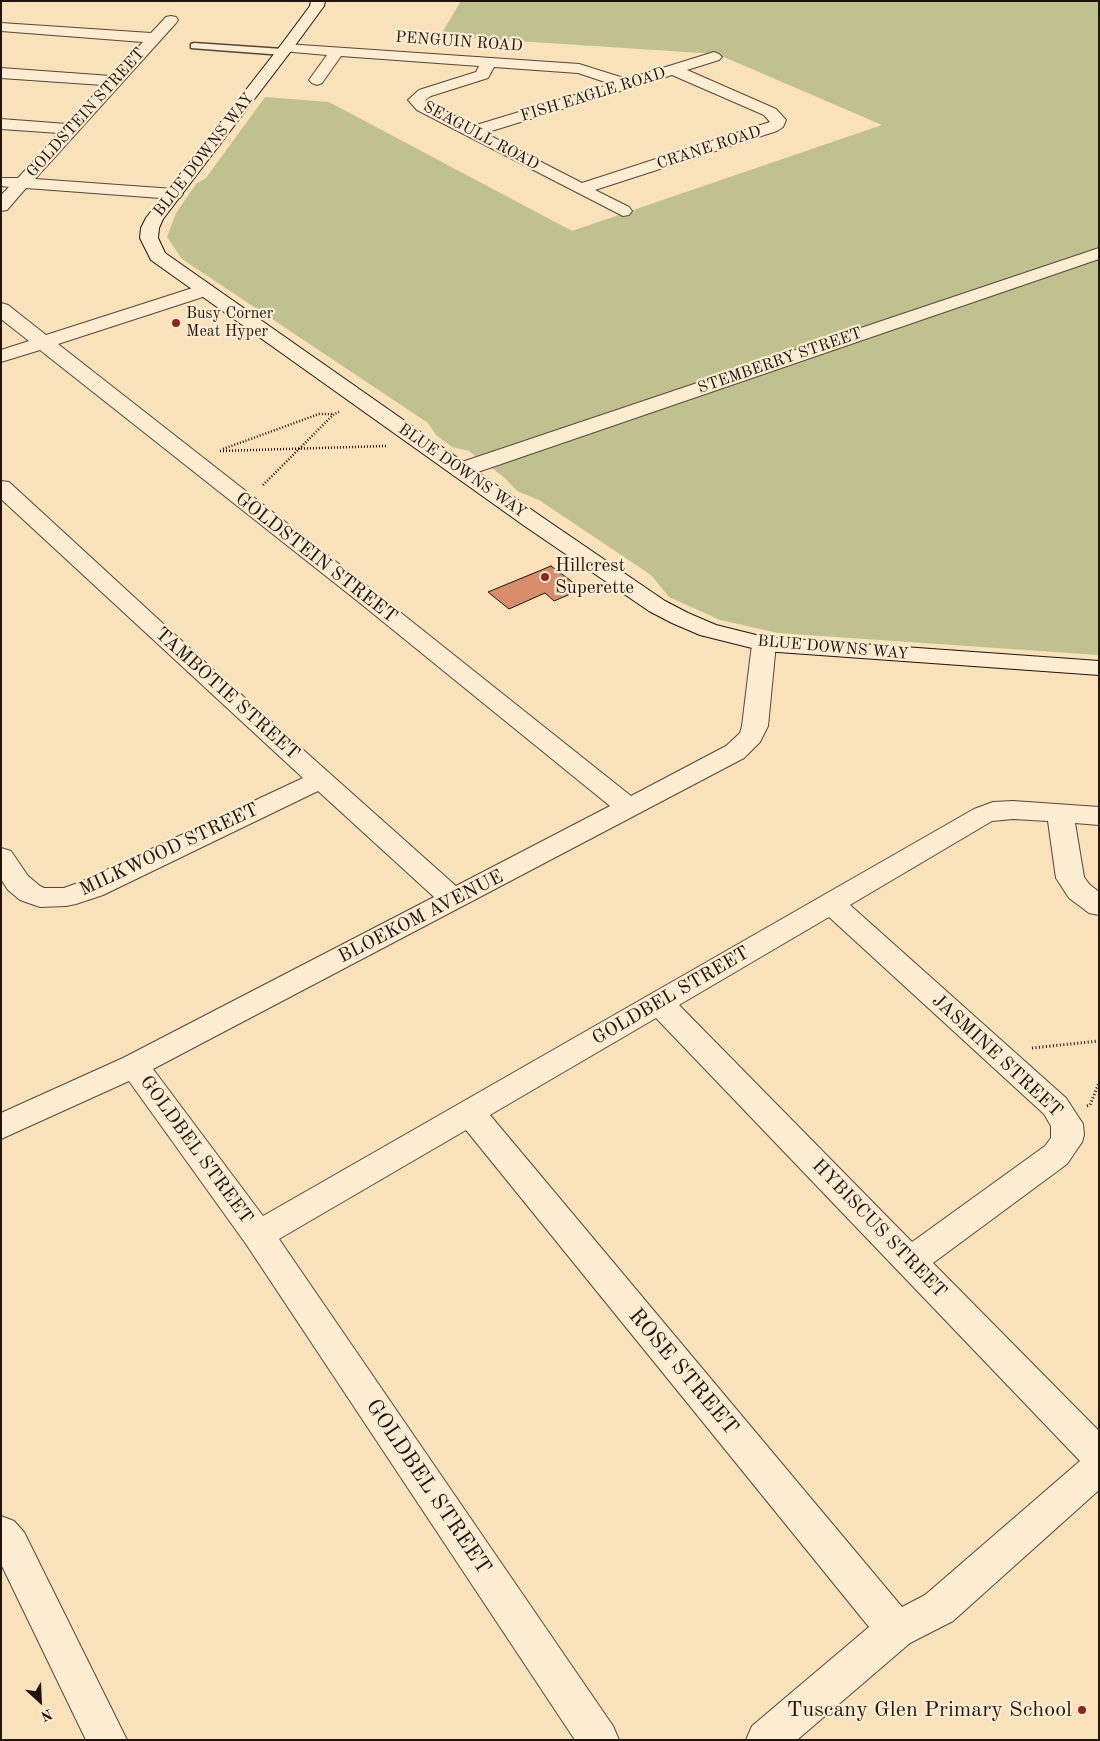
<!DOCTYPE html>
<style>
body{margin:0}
#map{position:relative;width:1100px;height:1741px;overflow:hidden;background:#f9e1b9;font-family:"Old Standard TT",serif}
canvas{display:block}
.frame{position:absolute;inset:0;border:2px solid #1f150c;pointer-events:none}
.north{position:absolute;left:15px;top:1676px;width:50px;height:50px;-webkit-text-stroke:4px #fbecd2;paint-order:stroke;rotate:155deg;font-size:14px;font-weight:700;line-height:20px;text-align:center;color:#1f150c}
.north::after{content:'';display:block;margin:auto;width:18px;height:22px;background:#1f150c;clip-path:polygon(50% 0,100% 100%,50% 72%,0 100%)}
</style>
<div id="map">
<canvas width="1100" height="1741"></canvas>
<div class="frame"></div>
<div class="north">N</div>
</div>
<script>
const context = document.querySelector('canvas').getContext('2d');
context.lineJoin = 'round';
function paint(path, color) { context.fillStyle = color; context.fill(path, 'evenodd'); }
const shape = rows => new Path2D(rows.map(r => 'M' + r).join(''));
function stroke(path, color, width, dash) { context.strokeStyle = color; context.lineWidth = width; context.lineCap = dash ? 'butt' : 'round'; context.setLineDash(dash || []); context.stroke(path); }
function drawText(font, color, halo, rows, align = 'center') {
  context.font = font + ' "Old Standard TT",serif'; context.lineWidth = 4.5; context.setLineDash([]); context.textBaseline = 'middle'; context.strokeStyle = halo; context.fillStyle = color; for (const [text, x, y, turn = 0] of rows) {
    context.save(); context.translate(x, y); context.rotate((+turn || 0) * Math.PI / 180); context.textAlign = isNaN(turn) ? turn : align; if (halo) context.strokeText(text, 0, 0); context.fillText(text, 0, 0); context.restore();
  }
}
paint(shape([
 [461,1,1099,1,1099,655,778,633,720,620,669,597,651,575,539,500,517,491,505,478,469,451,452,447,436,435,428,423,182,259,167,237,176,213,196,184,206,178,265,97,329,102,572,231,882,125,717,54,440,36]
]), '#bfc28e');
const building = shape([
 [551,566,582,589,554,601,545,593,509,609,488,592,551,566]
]);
paint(building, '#d78c6a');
stroke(building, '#1f150c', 1);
const lane = shape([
 [194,43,283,49,287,52,283,55,191,48,191,44,194,43]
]);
const street = shape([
 [171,16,176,17,178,20,176,23,35,179,174,189,180,190,183,194,180,198,174,199,26,188,7,210,1,211,1,195,9,187,2,186,2,178,18,178,59,133,1,129,1,119,67,124,103,85,1,78,1,68,111,76,143,42,1,31,1,23,151,33,166,17,171,16],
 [286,44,579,64,627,79,714,52,719,54,722,57,719,60,687,70,776,109,786,120,783,127,777,131,595,190,629,207,632,211,629,215,623,216,417,110,408,100,419,90,476,72,479,66,341,56,322,83,317,85,312,83,309,80,327,55,281,51,279,48,281,45,286,44],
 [494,67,578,73,611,84,473,126,425,100,431,96,488,78,494,67],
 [672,75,764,115,770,122,582,183,485,133,672,75],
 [1099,248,1099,259,469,475,461,476,453,475,450,470,453,465,1099,248],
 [205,284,212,286,214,290,212,294,58,344,376,593,631,796,726,746,740,733,742,726,752,644,756,639,764,637,772,639,776,644,768,726,760,742,744,758,153,1069,263,1216,974,809,993,802,1013,801,1099,807,1099,825,1075,823,1084,877,1089,884,1099,892,1099,915,1089,913,1069,898,1056,878,1048,821,1013,819,992,821,850,905,1066,1098,1083,1124,1084,1135,1082,1142,1067,1164,933,1263,1099,1431,1099,1490,953,1621,910,1643,797,1740,746,1740,752,1726,869,1627,466,1130,279,1239,613,1726,619,1740,575,1740,246,1244,129,1081,1,1139,1,1113,123,1058,434,897,318,791,103,895,76,904,66,906,40,907,20,900,8,890,1,879,1,848,11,851,28,876,40,886,44,888,64,888,83,881,303,778,1,499,1,481,9,482,207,664,456,886,610,806,360,603,40,350,1,362,1,350,29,341,1,319,1,303,8,305,46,335,205,284],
 [829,917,1044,1114,1051,1126,1051,1138,1045,1146,912,1242,679,1005,829,917],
 [656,1018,1080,1461,925,1595,902,1607,490,1115,656,1018],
 [1,1516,14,1521,24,1532,127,1740,86,1740,1,1564,1,1516]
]);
const secondary = shape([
 [311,1,325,1,324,6,291,51,163,219,159,228,158,238,165,253,542,517,665,601,688,613,716,625,764,637,1099,661,1099,675,764,651,700,635,672,623,649,611,526,527,151,260,140,238,141,228,146,218,281,45,310,6,311,1]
]);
stroke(lane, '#564837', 3);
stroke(street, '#564837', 2);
stroke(secondary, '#1f150c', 2);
stroke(shape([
 [223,449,319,414,333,414],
 [220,451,386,446],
 [263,485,334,414,339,412]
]), '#1f150c', 2.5, [1, 2]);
stroke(shape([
 [1032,1048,1099,1041],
 [1087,1106,1090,1105,1099,1083]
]), '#1f150c', 3, [1, 2.5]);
paint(lane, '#fbecd2');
paint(street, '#fbecd2');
paint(secondary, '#fbecd2');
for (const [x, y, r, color] of [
 [176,323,5,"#8f2418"],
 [545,577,5,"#8f2418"],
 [1082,1710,5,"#8f2418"]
]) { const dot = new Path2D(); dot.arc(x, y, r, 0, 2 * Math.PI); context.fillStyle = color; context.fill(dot); stroke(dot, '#fbecd2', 2); }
drawText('16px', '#1f150c', '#fbecd2', [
 ["PENGUIN ROAD",459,42,4],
 ["FISH EAGLE ROAD",593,95,-17],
 ["GOLDSTEIN STREET",86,113,-48],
 ["SEAGULL ROAD",481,136,28],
 ["CRANE ROAD",709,148,-18],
 ["BLUE DOWNS WAY",204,155,-52],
 ["STEMBERRY STREET",780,361,-19],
 ["BLUE DOWNS WAY",462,471,35],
 ["BLUE DOWNS WAY",833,648,5]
]);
drawText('16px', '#1f150c', '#fbecd2', [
 ["Busy Corner",186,314],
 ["Meat Hyper",186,332]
], 'left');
drawText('19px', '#1f150c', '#fbecd2', [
 ["GOLDSTEIN STREET",316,558,38],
 ["TAMBOTIE STREET",227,694,42],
 ["MILKWOOD STREET",169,850,-25],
 ["BLOEKOM AVENUE",421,917,-27],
 ["GOLDBEL STREET",671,996,-30],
 ["JASMINE STREET",997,1056,43],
 ["GOLDBEL STREET",196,1150,54],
 ["HYBISCUS STREET",879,1229,46]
]);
drawText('19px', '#1f150c', '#fbecd2', [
 ["Hillcrest",555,566],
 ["Superette",555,588]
], 'left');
drawText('22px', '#1f150c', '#fbecd2', [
 ["ROSE STREET",683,1372,50],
 ["GOLDBEL STREET",428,1487,56]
]);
drawText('22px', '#1f150c', '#fbecd2', [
 ["Tuscany Glen Primary School",1072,1710]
], 'right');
</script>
